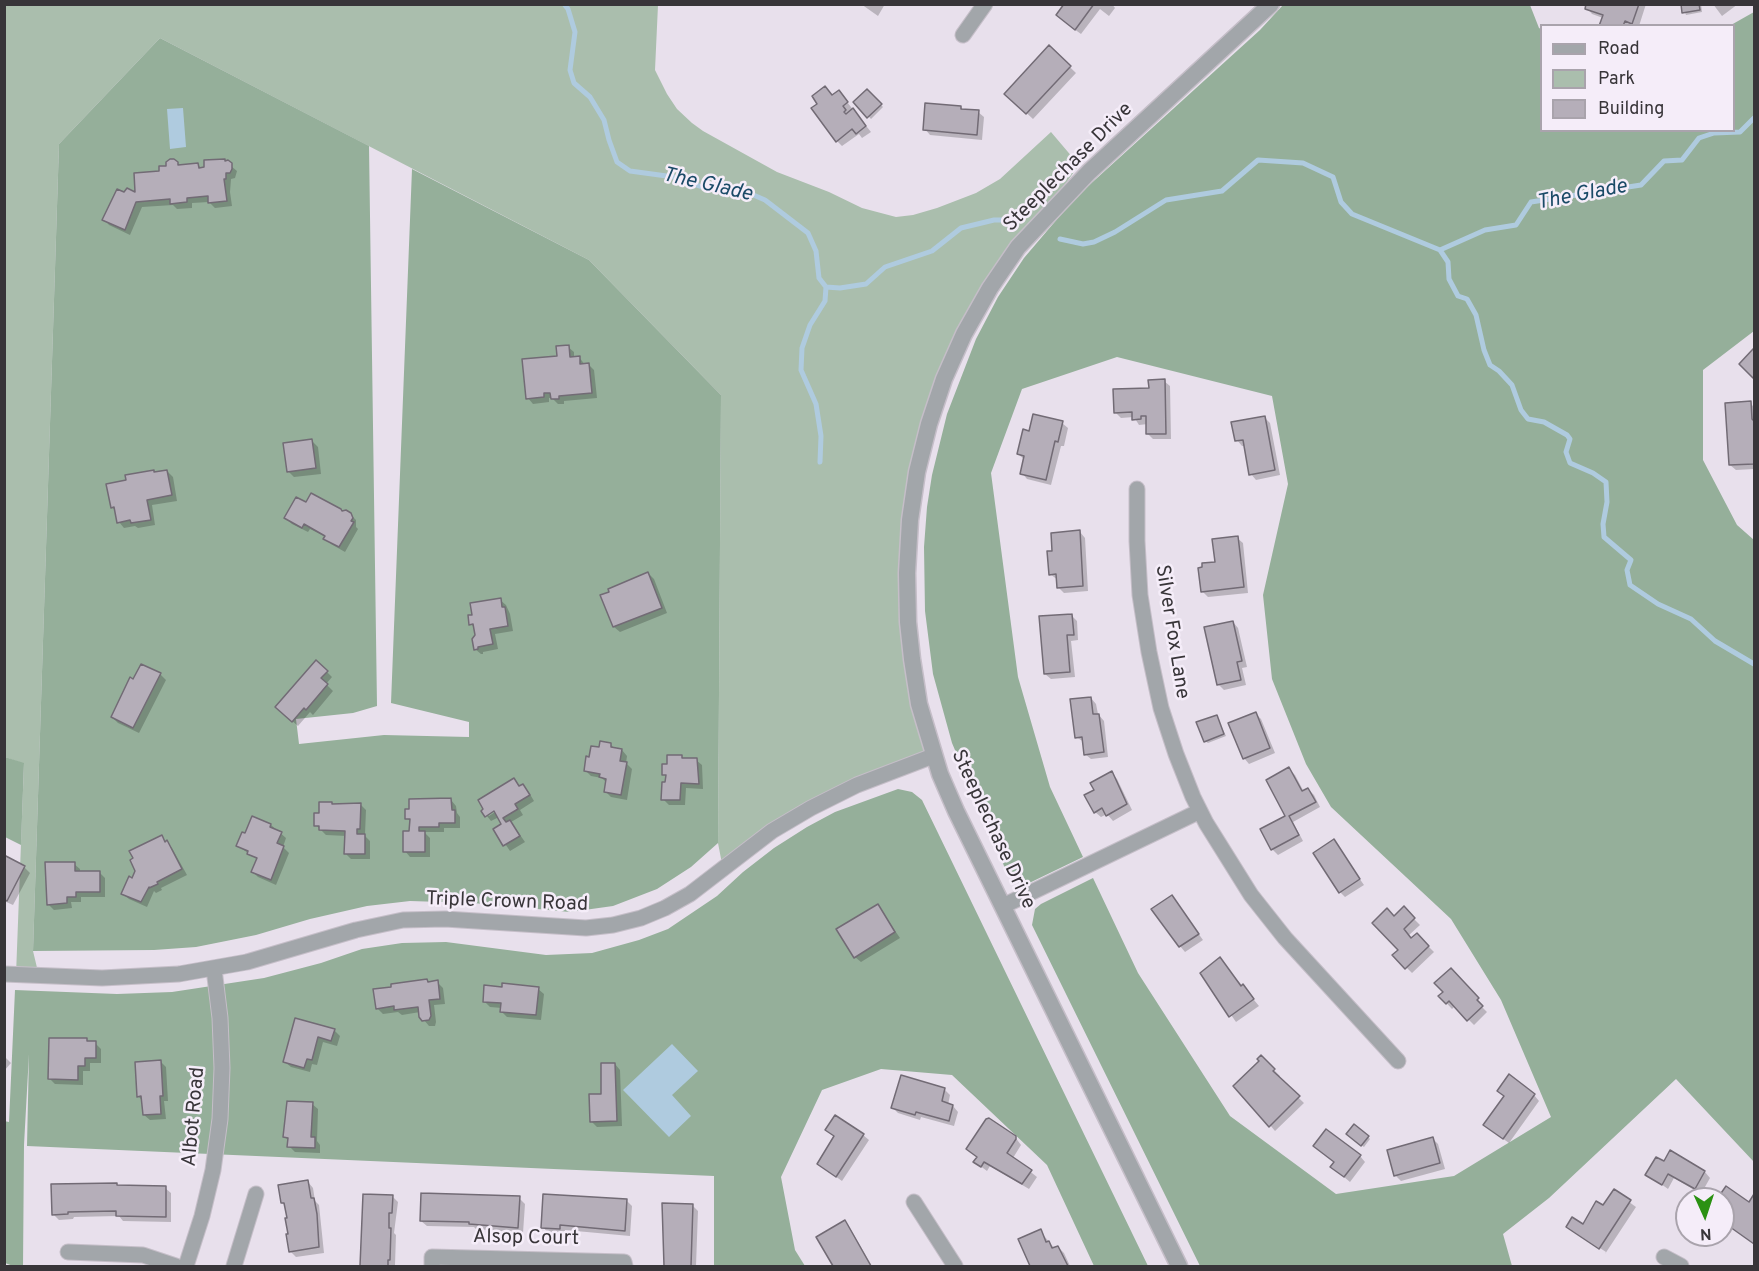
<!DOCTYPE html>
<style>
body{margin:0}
#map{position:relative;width:1759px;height:1271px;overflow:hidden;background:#e8e0ec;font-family:Overpass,sans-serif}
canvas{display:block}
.frame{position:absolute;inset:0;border:6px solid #383539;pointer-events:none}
.legend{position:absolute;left:1540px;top:24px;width:195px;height:108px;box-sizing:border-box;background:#f5edf9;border:2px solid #a9a3ac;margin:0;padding:8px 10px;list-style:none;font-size:18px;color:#383539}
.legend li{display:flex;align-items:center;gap:12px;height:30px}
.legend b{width:30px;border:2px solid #a9a3ac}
.north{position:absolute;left:1675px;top:1187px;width:60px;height:60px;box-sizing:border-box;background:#f5edf9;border:2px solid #a9a3ac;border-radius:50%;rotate:177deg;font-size:16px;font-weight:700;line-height:24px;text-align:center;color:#383539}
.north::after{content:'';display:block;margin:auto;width:21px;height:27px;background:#2b9113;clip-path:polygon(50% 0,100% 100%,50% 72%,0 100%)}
</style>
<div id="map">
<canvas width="1759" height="1271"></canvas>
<div class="frame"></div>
<ul class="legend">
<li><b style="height:8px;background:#a2a6aa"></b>Road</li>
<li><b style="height:16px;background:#aabead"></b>Park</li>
<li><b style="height:16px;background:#b5aeb9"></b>Building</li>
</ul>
<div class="north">N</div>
</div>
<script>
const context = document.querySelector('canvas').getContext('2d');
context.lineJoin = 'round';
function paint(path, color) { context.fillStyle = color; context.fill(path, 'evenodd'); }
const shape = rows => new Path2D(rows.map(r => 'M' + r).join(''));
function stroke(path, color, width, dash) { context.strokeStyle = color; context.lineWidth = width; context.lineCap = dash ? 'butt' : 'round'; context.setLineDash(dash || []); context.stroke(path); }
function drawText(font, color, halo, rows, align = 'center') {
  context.font = font + ' Overpass,sans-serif'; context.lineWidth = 5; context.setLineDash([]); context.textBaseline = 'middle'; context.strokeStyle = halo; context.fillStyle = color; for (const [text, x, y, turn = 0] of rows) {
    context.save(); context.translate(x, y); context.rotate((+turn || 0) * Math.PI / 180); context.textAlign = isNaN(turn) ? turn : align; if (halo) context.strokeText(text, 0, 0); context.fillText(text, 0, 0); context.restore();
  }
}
paint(shape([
 [5,5,658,5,655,70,667,94,677,109,692,123,703,131,777,172,829,192,862,208,896,217,913,215,937,208,976,193,1000,179,1051,132,1079,165,990,288,929,424,907,573,933,756,857,785,723,869,718,843,721,395,589,260,160,38,59,144,33,951,39,976,16,975,24,764,5,757]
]), '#aabead');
paint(shape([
 [1283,5,1530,5,1539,28,1541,29,1542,130,1734,130,1734,26,1731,25,1754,12,1754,331,1703,370,1703,460,1737,525,1754,540,1754,1162,1676,1079,1549,1198,1503,1234,1512,1266,1200,1266,1032,925,1035,909,1041,904,1093,878,1138,973,1230,1116,1336,1194,1454,1176,1551,1117,1501,1000,1451,919,1331,807,1306,764,1272,679,1263,595,1288,484,1272,396,1117,357,1022,389,991,473,1018,677,1050,787,1083,857,1025,885,1014,881,1007,873,952,743,933,674,925,611,924,547,927,507,932,475,947,414,976,339,998,297,1024,258,1075,198,1260,30],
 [160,38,369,146,377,706,353,713,296,719,299,744,384,735,469,737,469,722,391,703,412,169,589,260,721,395,718,843,691,867,657,889,613,906,570,912,473,903,410,901,367,906,310,919,256,935,196,947,154,950,33,951,59,144],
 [5,757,24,763,21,845,5,837],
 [898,789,912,792,922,800,1148,1266,1094,1266,1047,1165,952,1075,881,1069,822,1090,781,1177,795,1250,805,1266,714,1266,714,1176,27,1146,29,1054,24,1145,23,1266,13,1266,5,1263,4,1121,9,1122,15,990,117,994,172,992,264,978,321,963,362,949,402,943,446,942,546,955,592,953,639,940,668,929,717,896,743,872,774,848,807,827,835,812]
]), '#95af9a');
paint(shape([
 [183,108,186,147,170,149,167,109],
 [672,1044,698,1071,672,1095,691,1116,669,1137,623,1090]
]), '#afcbdf');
paint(shape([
 [861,4,885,4,878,16],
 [1066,4,1112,4,1115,8,1109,16,1100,9,1081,34,1063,21],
 [1588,4,1646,4,1639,26,1600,26,1603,18,1592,14,1587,8],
 [1682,4,1701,4,1702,12,1686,15],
 [1713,4,1738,4,1722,16],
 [1050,48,1076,73,1033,119,1006,94],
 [825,88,833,96,839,92,871,132,862,138,859,134,842,146,837,141,819,104],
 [867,91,883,107,871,119,855,102],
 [961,107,964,111,978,112,984,117,982,140,930,135,925,129],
 [226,162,237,171,235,178,231,179,230,192,232,206,215,208,209,202,192,203,192,208,177,209,173,205,142,207,130,235,109,225,104,219,137,194,161,172,177,163,181,166,198,165,202,169],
 [568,347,574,352,574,358,579,357,585,365,589,365,594,370,597,398,564,401,564,404,558,404,552,398,549,398,549,402,533,404,528,398],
 [1164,381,1170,386,1171,439,1153,439,1148,434,1148,424,1139,425,1134,417,1121,418,1115,412],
 [1750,403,1754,407,1754,469,1736,470,1730,465],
 [1264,417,1270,423,1280,475,1256,480,1251,474,1245,446,1242,446,1237,440],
 [1062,423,1068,428,1064,446,1061,446,1051,485,1027,479,1022,473,1025,460,1018,454,1030,433],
 [312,441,318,447,321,474,294,477,288,471],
 [167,471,173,477,177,501,152,505,155,525,138,528,135,526,124,528,119,522,117,512,112,507,155,474],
 [307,504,350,514,356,520,356,527,358,529,345,552,331,544,326,537,310,529,308,532,292,524,286,518],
 [1080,532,1085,538,1088,591,1064,593,1058,587,1058,580,1050,574,1054,552],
 [1237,538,1243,543,1248,593,1208,597,1202,591,1216,563],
 [648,573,654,579,667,613,620,632,614,627],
 [500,600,506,605,510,614,513,631,495,634,498,649,483,652,483,654,481,654,475,649,476,629,471,624],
 [1071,615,1077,621,1078,640,1071,641,1075,677,1051,679,1045,674],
 [1233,622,1238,628,1247,667,1242,668,1246,685,1224,690,1218,684],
 [327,672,332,677,326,684,333,691,313,715,310,712,298,726,283,713],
 [160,674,166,680,139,733,118,723,112,717],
 [1091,698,1096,704,1098,714,1104,721,1108,757,1091,759,1085,754,1084,742,1076,737],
 [1255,713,1261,719,1275,753,1249,764,1244,758],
 [1216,716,1226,736,1208,743,1205,741],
 [611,745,615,749,622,750,627,756,626,763,632,769,627,800,611,797,605,791,607,783,602,778,591,776,585,770,590,759,600,749],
 [682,757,685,760,696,760,702,765,703,789,686,788,685,805,669,805,663,799,667,784,667,777,664,774],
 [1289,769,1295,775,1304,792,1308,789,1314,795,1320,807,1293,822,1303,841,1278,855,1272,849,1287,817],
 [1112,773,1117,779,1132,810,1113,821,1107,814,1101,817,1095,812],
 [514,780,520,787,523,786,528,791,534,801,520,810,523,815,511,822,525,842,510,851,495,829,504,824,499,817,491,821,483,811,485,810,480,801],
 [499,806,501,808,489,816,487,814],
 [451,800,456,806,457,813,460,817,460,828,444,828,444,832,424,832,430,838,430,857,410,857,405,851,411,832,411,822,407,818],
 [360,804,366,810,365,834,363,834,370,841,370,859,351,859,346,854,347,836,326,835,316,825,333,806],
 [271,825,286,838,283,847,289,853,276,885,258,877,253,872,258,860,238,846],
 [161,836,172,848,187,875,161,888,162,890,156,893,154,891,147,907,129,899,123,894],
 [1333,841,1364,885,1345,897,1340,892],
 [4,857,24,867,30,873,13,905,4,901],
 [74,864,80,869,80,872,99,872,105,878,105,897,81,897,81,902,71,902,72,908,54,910,48,904],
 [1172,897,1203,940,1185,952,1180,946],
 [878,906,900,938,861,962,855,957],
 [1404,909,1420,925,1408,936,1412,940,1417,935,1434,952,1412,973,1394,955,1400,950],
 [1220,959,1259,1006,1236,1022,1202,973],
 [1451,970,1483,1005,1481,1006,1487,1012,1474,1025,1455,1006,1452,1009,1440,996,1445,992],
 [427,980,429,983,437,982,443,988,445,1004,434,1005,436,1022,435,1026,429,1026,424,1020,420,1012,402,1015,398,1012,383,1014,377,1008],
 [538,989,544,994,541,1020,507,1017,501,1011,502,1008,490,1007,484,1001],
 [296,1020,334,1030,340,1036,337,1046,323,1042,317,1065,312,1064,310,1072,291,1067,285,1062],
 [86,1040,89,1043,95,1043,101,1049,101,1063,90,1063,90,1071,83,1071,83,1085,55,1084,50,1079],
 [4,1056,11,1063,4,1071],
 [1261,1057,1280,1076,1278,1078,1304,1103,1275,1131,1270,1125],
 [160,1061,166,1067,168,1101,164,1101,166,1119,150,1120,144,1115,143,1101,138,1096],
 [615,1064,620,1070,622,1126,597,1127,591,1121],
 [944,1089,950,1095,948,1105,953,1106,958,1112,954,1126,921,1117,920,1120,898,1113,893,1108],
 [1534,1095,1539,1101,1509,1143,1491,1130],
 [312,1104,318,1109,317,1141,320,1145,320,1153,295,1152,289,1146,289,1141,285,1137],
 [827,1130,863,1135,869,1140,842,1181,818,1164,835,1137],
 [1015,1137,1021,1145,1013,1158,1037,1177,1029,1189,990,1166,987,1171,975,1162,978,1158,968,1149],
 [1350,1137,1368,1137,1370,1139,1364,1147],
 [1432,1138,1438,1144,1445,1169,1401,1181,1396,1176,1388,1151],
 [1670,1152,1705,1172,1710,1178,1701,1194,1674,1178,1668,1189,1647,1174,1664,1163],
 [1360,1156,1365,1162,1350,1182,1338,1172],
 [308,1182,313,1188,315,1201,319,1205,324,1253,296,1257,290,1251,289,1220,287,1207,282,1203],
 [116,1184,119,1187,165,1188,171,1193,171,1222,123,1221,119,1216,74,1217,73,1219,59,1220,53,1214],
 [1726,1188,1750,1204,1754,1197,1754,1244,1723,1222,1723,1199,1718,1199],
 [1614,1191,1636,1207,1605,1254,1606,1252,1568,1227,1583,1226,1603,1207],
 [364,1195,392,1196,398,1202,394,1233,396,1235,395,1265,393,1266,361,1266],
 [519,1198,525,1204,523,1233,476,1229,474,1227,427,1226,421,1221],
 [627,1201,632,1206,630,1236,565,1230,565,1234,548,1233,543,1227],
 [692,1205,698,1211,696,1266,666,1266,666,1254],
 [844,1222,850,1228,872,1266,835,1266,818,1237],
 [1040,1231,1055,1249,1058,1247,1064,1253,1070,1266,1031,1266,1020,1240]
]), '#0003');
stroke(shape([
 [564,4,568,9,575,32,570,70,574,83,590,97,604,120,609,140,617,162,630,171,674,177,702,187,744,191,765,200,808,233,816,251,819,278,826,287],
 [1060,239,1083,244,1094,242,1115,232,1166,200,1222,191,1258,160,1303,163,1333,177,1341,202,1352,214,1440,250,1485,230,1516,225,1531,202,1641,185,1664,161,1682,160,1699,138,1714,133,1740,132,1754,118],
 [1440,250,1448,262,1449,279,1458,296,1467,299,1476,315,1484,350,1490,365,1499,371,1512,385,1521,410,1528,419,1544,422,1567,435,1570,439,1566,452,1570,463,1593,473,1606,482,1607,502,1603,524,1604,537,1631,560,1627,570,1630,585,1658,604,1691,619,1715,641,1754,664],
 [826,287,840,288,866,284,885,267,932,251,961,228,994,220,1012,220],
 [820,462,821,436,816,404,801,370,802,348,810,325,825,301,826,287]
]), '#afcbdf', 5);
const building = shape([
 [1064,4,1094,4,1075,30,1056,15,1064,4],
 [1586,4,1639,4,1632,24,1625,21,1623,26,1599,26,1603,15,1585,9,1586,4],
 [1681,4,1699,4,1700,10,1682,13,1681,4],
 [1049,45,1071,66,1026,114,1004,94,1049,45],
 [825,86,832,95,839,90,848,102,843,106,846,110,844,112,846,114,853,108,866,126,856,134,852,129,836,142,811,108,817,104,812,96,825,86],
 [867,89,882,104,867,118,853,102,867,89],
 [925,103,961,106,961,109,979,110,977,135,923,130,925,103],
 [170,159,174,159,178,162,178,165,198,163,199,168,204,167,204,160,225,159,225,161,228,160,232,163,232,169,230,173,226,173,226,179,224,179,227,201,208,203,208,196,187,198,187,202,170,204,170,199,136,202,125,230,102,220,117,189,124,192,127,188,135,192,134,173,159,171,159,166,166,166,166,162,170,159],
 [569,345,570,357,580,356,580,364,589,363,592,393,559,396,559,399,551,399,550,393,544,393,544,397,526,399,522,359,557,356,556,346,569,345],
 [1753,349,1754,350,1754,379,1739,364,1753,349],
 [1165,379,1166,434,1146,434,1146,416,1141,416,1141,419,1132,420,1132,412,1114,413,1113,389,1149,388,1148,380,1165,379],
 [1751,401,1752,419,1754,421,1754,464,1729,465,1725,403,1751,401],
 [1033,414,1063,421,1058,442,1055,441,1046,480,1020,474,1024,456,1017,454,1023,429,1029,431,1033,414],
 [1265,416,1275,470,1249,475,1243,440,1235,441,1231,422,1265,416],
 [312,439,316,468,287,472,283,443,312,439],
 [154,470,154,472,167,470,172,495,147,500,151,520,131,523,130,520,117,523,114,507,111,508,106,484,126,480,125,475,154,470],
 [311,493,341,509,342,511,346,510,351,513,353,518,351,521,354,522,339,547,323,539,325,536,304,524,302,528,284,518,296,497,306,502,311,493],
 [1080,530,1083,586,1057,588,1056,574,1049,575,1047,551,1052,551,1051,533,1080,530],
 [1238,536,1244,587,1201,592,1198,568,1202,567,1202,563,1215,562,1212,539,1238,536],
 [648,572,662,608,613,627,600,595,609,592,608,589,648,572],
 [501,598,502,607,505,607,508,626,490,629,493,644,478,647,478,649,474,650,472,639,475,635,473,624,469,625,468,615,472,615,470,603,501,598],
 [1072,614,1074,635,1067,635,1070,672,1044,674,1039,616,1072,614],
 [1233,621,1242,661,1237,662,1241,680,1217,685,1204,627,1233,621],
 [316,660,328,671,321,678,328,684,306,710,304,708,292,722,275,707,316,660],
 [141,664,161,673,133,728,111,717,130,677,133,679,141,664],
 [1091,697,1093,714,1099,714,1104,752,1084,755,1082,737,1075,738,1070,699,1091,697],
 [1256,712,1270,748,1243,759,1228,723,1256,712],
 [1217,715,1224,734,1204,742,1196,722,1217,715],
 [600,741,611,743,611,747,622,749,620,761,627,762,621,795,604,792,606,779,599,777,600,774,584,771,586,756,589,757,591,746,599,747,600,741],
 [667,755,682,755,682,758,697,758,699,784,681,783,680,800,661,800,662,782,665,782,666,775,662,775,662,764,667,764,667,755],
 [1289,767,1302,791,1308,788,1316,802,1289,816,1299,835,1271,850,1260,829,1285,816,1266,780,1289,767],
 [1112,771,1127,804,1106,816,1102,808,1094,813,1084,795,1094,790,1090,783,1112,771],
 [514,778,519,786,523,784,530,795,515,804,518,809,503,818,506,822,510,820,520,836,503,846,493,829,501,824,494,811,485,817,481,811,483,809,478,800,514,778],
 [451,798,452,810,455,810,455,823,439,823,439,827,419,827,419,831,425,831,425,852,403,852,403,831,409,831,410,819,405,819,405,809,409,809,409,799,451,798],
 [319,802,332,802,332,804,361,803,360,829,357,829,357,834,365,834,365,854,344,854,345,831,319,830,319,826,314,826,314,813,319,813,319,802],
 [252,816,271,824,270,827,282,832,277,843,284,846,271,880,251,872,257,858,247,854,248,851,236,846,242,832,245,833,252,816],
 [162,835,165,842,167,840,182,869,157,882,158,884,149,888,149,887,141,902,121,894,129,876,132,878,135,871,130,860,133,858,129,851,162,835],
 [1334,839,1360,879,1339,893,1313,853,1334,839],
 [4,855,25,866,7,901,4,899,4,855],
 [45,862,75,862,75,871,100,871,100,892,76,892,76,897,67,897,67,903,47,905,45,862],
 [1172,895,1199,934,1179,947,1151,909,1172,895],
 [878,904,895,932,854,958,836,929,878,904],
 [1404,906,1415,918,1404,929,1411,938,1417,933,1429,946,1405,969,1392,955,1398,950,1372,923,1387,908,1394,916,1404,906],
 [1220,957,1241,986,1243,984,1254,999,1229,1017,1200,973,1220,957],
 [1451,968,1479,998,1477,1000,1483,1006,1467,1021,1449,1001,1446,1004,1438,996,1443,992,1434,983,1451,968],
 [427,979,428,982,438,980,440,999,429,1000,431,1016,429,1020,422,1021,419,1017,418,1007,394,1010,394,1006,376,1009,373,989,391,987,391,984,427,979],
 [502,983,539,987,536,1015,500,1012,501,1003,483,1002,484,985,502,987,502,983],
 [295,1018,335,1029,331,1041,318,1037,312,1060,307,1059,304,1068,283,1062,295,1018],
 [49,1038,87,1038,87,1041,96,1041,96,1058,85,1058,85,1066,78,1066,78,1080,48,1079,49,1038],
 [1261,1055,1275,1069,1273,1071,1300,1096,1269,1127,1233,1086,1259,1061,1257,1059,1261,1055],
 [161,1060,163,1096,160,1096,161,1114,143,1115,141,1096,137,1097,135,1062,161,1060],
 [601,1063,615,1063,617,1121,590,1122,589,1094,601,1094,601,1063],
 [1509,1074,1535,1094,1503,1139,1483,1125,1504,1096,1497,1091,1509,1074],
 [901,1075,945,1088,942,1101,953,1105,949,1121,916,1112,915,1115,891,1108,901,1075],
 [287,1101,313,1102,311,1137,315,1137,315,1148,287,1147,288,1138,283,1137,287,1101],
 [835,1115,864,1134,836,1177,817,1164,834,1136,825,1130,835,1115],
 [989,1118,1016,1136,1016,1139,1007,1153,1032,1170,1022,1184,984,1162,981,1167,973,1162,977,1157,966,1149,986,1119,989,1118],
 [1354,1124,1369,1136,1361,1146,1346,1134,1354,1124],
 [1326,1129,1361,1155,1344,1177,1330,1167,1334,1162,1313,1146,1326,1129],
 [1433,1137,1440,1163,1394,1176,1387,1150,1433,1137],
 [1670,1150,1705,1171,1695,1189,1668,1174,1662,1185,1645,1175,1656,1157,1664,1161,1670,1150],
 [308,1180,311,1198,314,1198,317,1214,319,1247,289,1252,286,1234,288,1234,285,1218,287,1218,284,1203,281,1203,278,1185,308,1180],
 [117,1183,117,1185,166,1186,166,1217,116,1216,116,1211,68,1212,68,1214,52,1215,51,1184,117,1183],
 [1726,1186,1749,1202,1754,1194,1754,1244,1723,1222,1723,1199,1717,1199,1726,1186],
 [1614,1189,1631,1200,1599,1249,1566,1227,1572,1217,1583,1224,1596,1201,1603,1205,1614,1189],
 [421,1193,520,1196,518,1228,469,1224,469,1222,420,1221,421,1193],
 [363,1194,393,1195,392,1213,389,1213,389,1228,391,1228,390,1260,388,1260,388,1266,360,1266,363,1194],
 [543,1194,627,1199,625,1231,560,1225,560,1229,541,1228,543,1194],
 [662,1203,693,1204,691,1266,664,1266,662,1203],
 [845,1220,871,1266,833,1266,816,1237,845,1220],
 [1041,1229,1046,1242,1049,1241,1052,1248,1058,1246,1068,1266,1030,1266,1018,1239,1041,1229]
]);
paint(building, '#b5aeb9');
stroke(building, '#726b75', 1.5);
const minor = shape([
 [963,35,985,4],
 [1137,489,1137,541,1140,595,1149,652,1161,708,1176,754,1193,797,1206,823,1251,895,1285,938,1398,1061],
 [1003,906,1200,811],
 [4,974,102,978,179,974,247,962,356,930,403,920,445,919,586,928,613,925,641,918,665,908,690,894,772,831,811,808,857,785,933,756],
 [914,1202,955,1266],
 [68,1252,143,1255,176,1266],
 [1664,1257,1681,1266],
 [186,1266,202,1216,213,1170,220,1119,222,1068,220,1018,214,969],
 [234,1266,256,1194],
 [432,1266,432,1257,624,1262,625,1266]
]);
const tertiary = shape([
 [1179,1266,956,811,940,774,919,704,912,659,908,622,907,573,910,520,917,472,929,424,944,379,964,334,990,288,1018,247,1089,172,1271,4]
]);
stroke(minor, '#c5bec8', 17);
stroke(tertiary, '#c5bec8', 19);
stroke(minor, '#a2a6aa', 15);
stroke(tertiary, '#a2a6aa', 16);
drawText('20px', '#383539', '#f5edf9', [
 ["Steeplechase Drive",1069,168,-45],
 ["Silver Fox Lane",1171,632,81],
 ["Steeplechase Drive",992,830,65],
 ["Triple Crown Road",507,903,2],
 ["Albot Road",195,1117,-85],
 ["Alsop Court",526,1239,1]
]);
drawText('italic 21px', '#1a4a67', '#f5edf9', [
 ["The Glade",707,186,13],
 ["The Glade",1582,196,-11]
]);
</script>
